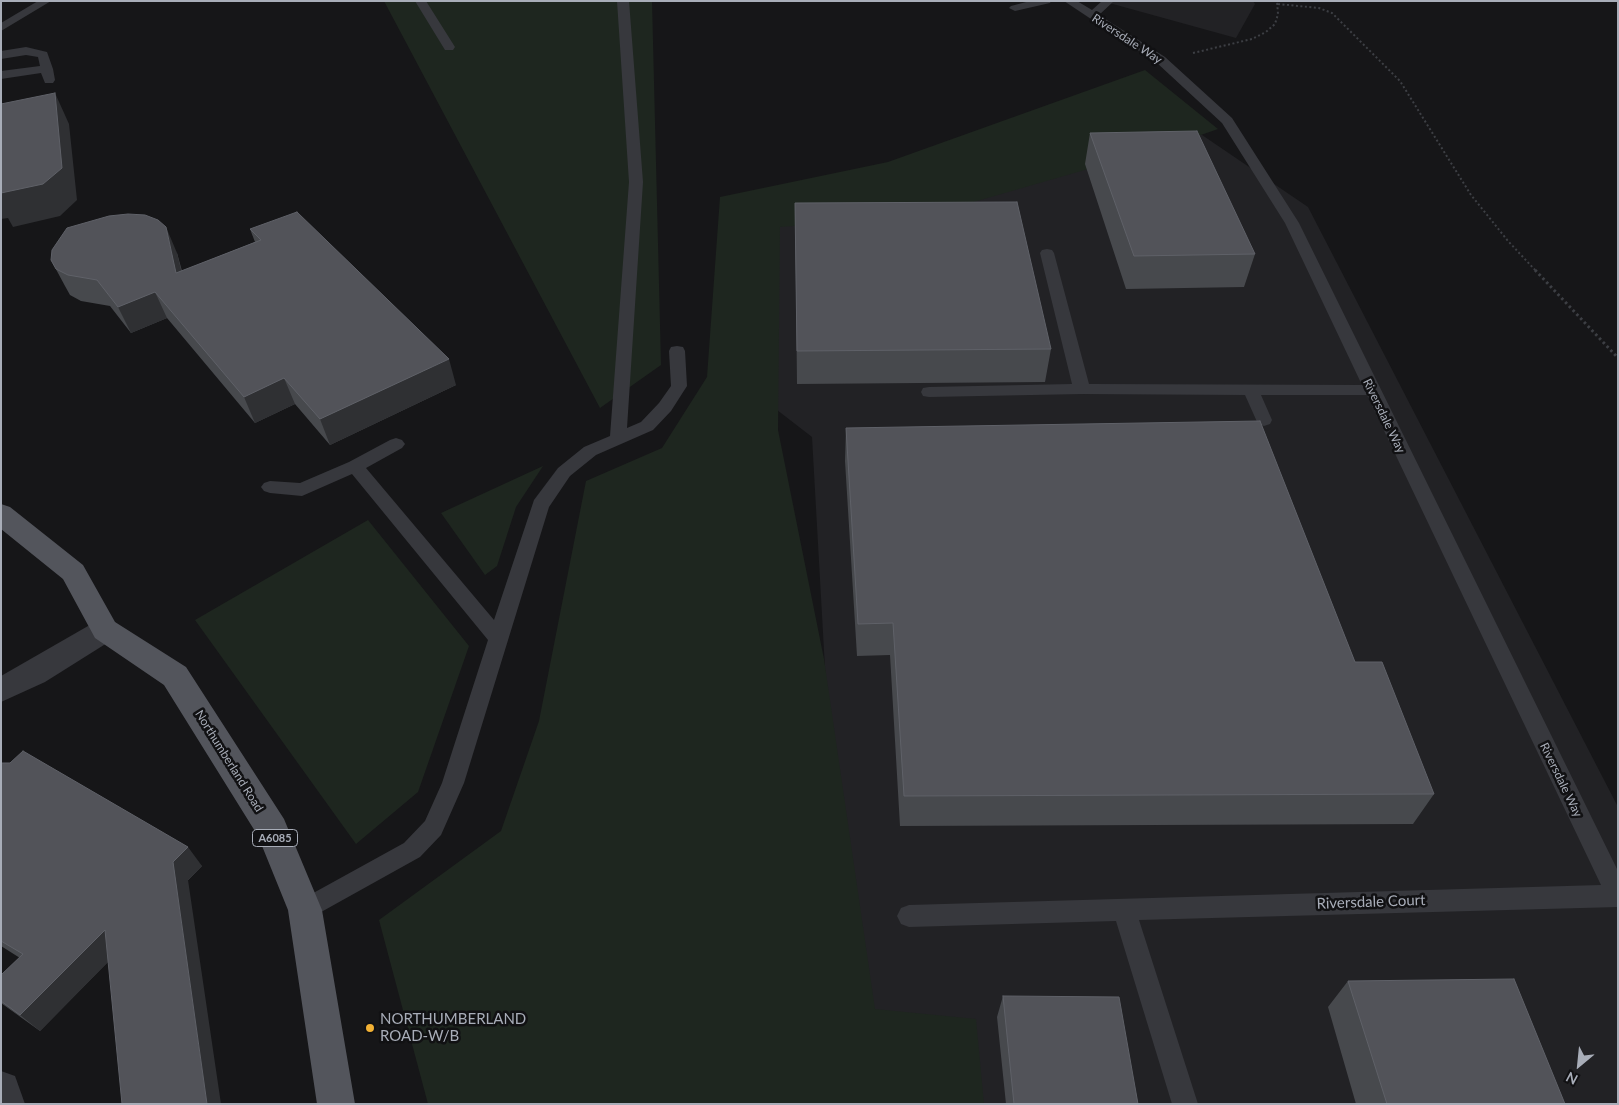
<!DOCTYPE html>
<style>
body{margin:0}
#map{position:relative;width:1619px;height:1105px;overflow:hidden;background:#161618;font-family:Lato,sans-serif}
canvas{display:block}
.frame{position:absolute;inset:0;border:2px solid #a8adb8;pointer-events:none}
.north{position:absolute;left:1554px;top:1040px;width:50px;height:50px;-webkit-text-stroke:4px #111113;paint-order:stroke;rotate:208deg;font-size:14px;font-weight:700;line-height:20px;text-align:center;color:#a8adb8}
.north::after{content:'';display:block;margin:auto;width:18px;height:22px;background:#a8adb8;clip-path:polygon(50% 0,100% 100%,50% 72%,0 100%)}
</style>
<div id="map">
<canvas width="1619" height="1105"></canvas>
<div class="frame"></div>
<div class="north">N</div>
</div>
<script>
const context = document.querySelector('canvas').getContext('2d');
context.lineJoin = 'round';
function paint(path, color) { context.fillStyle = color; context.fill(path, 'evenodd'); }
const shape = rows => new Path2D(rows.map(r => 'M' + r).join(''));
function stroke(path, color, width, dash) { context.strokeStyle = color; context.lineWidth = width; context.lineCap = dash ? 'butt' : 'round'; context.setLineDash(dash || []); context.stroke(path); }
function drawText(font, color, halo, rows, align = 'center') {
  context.font = font + ' Lato,sans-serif'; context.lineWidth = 5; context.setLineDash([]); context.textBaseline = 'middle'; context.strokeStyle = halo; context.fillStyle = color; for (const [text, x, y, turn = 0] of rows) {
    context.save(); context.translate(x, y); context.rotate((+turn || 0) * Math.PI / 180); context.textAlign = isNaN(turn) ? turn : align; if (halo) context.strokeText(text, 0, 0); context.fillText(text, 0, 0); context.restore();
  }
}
paint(shape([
 [1102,1,1253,1,1255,4,1236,38],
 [1180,120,1308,207,1618,807,1618,1104,862,1104,847,1060,812,437,768,403,768,222]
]), '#222225');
paint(shape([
 [384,1,652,1,661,365,600,408],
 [1145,70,1218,129,1175,144,925,216,780,227,778,430,824,659,875,1009,976,1019,984,1104,428,1104,379,920,501,831,539,721,586,481,662,448,707,377,720,197,888,162],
 [543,466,516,507,497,566,485,575,441,513],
 [368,520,469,646,418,792,356,844,195,620]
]), '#1e261f');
stroke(shape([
 [1278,4,1319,8,1332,13,1400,81,1471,195,1508,241,1536,271],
 [1193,53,1252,39,1266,32,1275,24,1278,14,1277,1]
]), '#3d3f44', 2, [2, 2.5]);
stroke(shape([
 [1535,270,1618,358]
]), '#3d3f44', 3, [2.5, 3]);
paint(shape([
 [38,1,51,1,1,31,1,23,38,1],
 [415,1,426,1,455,47,453,50,445,50,415,1],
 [617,1,629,1,643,182,627,428,641,422,659,403,671,386,669,351,671,347,677,346,683,347,685,351,687,386,671,411,653,430,596,455,570,476,549,507,464,783,441,835,420,857,305,921,297,918,293,910,297,902,404,843,425,821,442,783,488,640,352,474,302,496,270,493,264,491,261,487,264,483,270,481,300,483,349,462,390,440,396,438,402,440,405,444,402,448,366,468,494,620,534,500,558,468,584,447,610,436,629,182,617,1],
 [1030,1,1051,1,1050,3,1015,11,1009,8,1011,6,1030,1],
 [1064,1,1077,1,1092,10,1102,1,1114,1,1099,15,1165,57,1232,118,1299,223,1618,871,1618,907,1139,920,1198,1104,1172,1104,1116,921,909,927,901,924,897,916,901,908,909,905,1601,885,1367,395,1261,395,1272,420,1270,424,1264,426,1258,424,1245,395,1082,394,929,397,923,396,921,392,923,388,929,387,1072,384,1040,253,1042,250,1047,249,1052,250,1054,253,1089,384,1362,385,1285,223,1222,123,1157,63,1064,1],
 [26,47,47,52,53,69,55,80,53,83,45,83,41,73,1,79,1,71,40,66,38,57,26,55,1,59,1,51,26,47]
]), '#37383d');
paint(shape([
 [1,1071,15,1076,25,1104,1,1104,1,1071]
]), '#37383d');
paint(shape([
 [105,619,115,622,120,630,115,638,45,682,1,702,1,676,95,622,105,619]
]), '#37383d');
paint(shape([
 [1,504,10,507,83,565,115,622,186,667,284,819,322,910,355,1104,317,1104,288,910,258,836,164,685,95,638,63,579,1,529,1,504]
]), '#53555c');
paint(shape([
 [1090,133,1255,254,1244,287,1126,289,1085,164],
 [795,203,1051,349,1045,382,797,384],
 [250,229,456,385,330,445,295,404,255,423,167,318,131,333,110,306,81,301,70,295,65,286,51,260,177,253,182,271,255,242],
 [846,428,1355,662,1434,794,1413,824,900,826,890,655,857,656,845,461],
 [1,763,202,866,40,1031,1,1003,1,975,20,958,1,946],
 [1348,981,1565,1104,1356,1104,1328,1007],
 [1003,996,1138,1104,1006,1104,997,1017]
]), '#47494d');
paint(shape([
 [55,93,69,124,77,200,60,216,13,227,8,218,1,219,1,193],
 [166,227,177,253,188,299,176,273],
 [155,292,167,318,131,333,118,307],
 [449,359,456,385,330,445,320,419],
 [284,378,295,404,255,423,244,397],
 [188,847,202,866,188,880,221,1104,207,1104,173,862],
 [105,930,122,948,40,1031,20,1015]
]), '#2f3033');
const building = shape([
 [55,93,62,168,43,184,1,193,1,104,55,93],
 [1197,131,1255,254,1134,256,1090,133,1197,131],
 [1017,202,1051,349,797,351,795,203,1017,202],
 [297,212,449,359,320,419,284,378,244,397,155,292,118,307,97,280,68,275,56,269,51,260,52,250,67,228,109,216,128,214,145,215,158,220,166,227,176,273,261,240,250,229,297,212],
 [1260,421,1355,662,1382,662,1434,794,904,796,893,623,858,624,846,428,1260,421],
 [23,751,188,847,173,862,207,1104,122,1104,105,930,20,1015,1,1001,1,975,23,954,1,941,1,763,10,763,23,751],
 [1514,979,1565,1104,1387,1104,1348,981,1514,979],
 [1003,996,1119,997,1138,1104,1014,1104,1003,996]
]);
paint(building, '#525359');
stroke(building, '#5f6168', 1);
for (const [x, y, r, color] of [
 [370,1028,5,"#f2b134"]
]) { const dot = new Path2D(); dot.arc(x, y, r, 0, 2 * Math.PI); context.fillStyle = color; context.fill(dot); stroke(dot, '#111113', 2); }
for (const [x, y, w] of [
 [275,838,45]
]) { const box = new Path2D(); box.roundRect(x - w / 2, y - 8.5, w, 17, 4); context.fillStyle = '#111113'; context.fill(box); stroke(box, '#a8adb8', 1); }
drawText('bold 11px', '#a8adb8', null, [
 ["A6085",275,838]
]);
drawText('12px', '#a8adb8', '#111113', [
 ["Riversdale Way",1127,39,33],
 ["Riversdale Way",1384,416,64],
 ["Northumberland Road",229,761,58],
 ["Riversdale Way",1561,780,64]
]);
drawText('15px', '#a8adb8', '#111113', [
 ["Riversdale Court",1371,902,-2]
]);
drawText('15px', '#a8adb8', '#111113', [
 ["NORTHUMBERLAND",380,1019],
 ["ROAD-W/B",380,1036]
], 'left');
</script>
